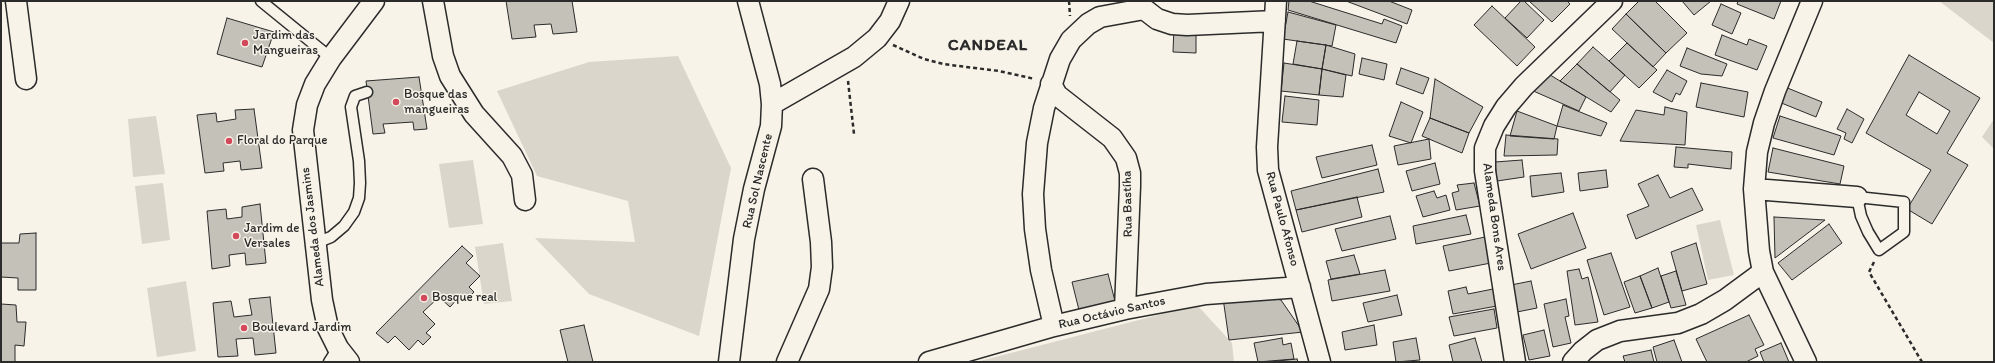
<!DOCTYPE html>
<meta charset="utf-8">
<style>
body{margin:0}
#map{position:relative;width:1995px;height:363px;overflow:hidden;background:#f7f3e8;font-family:Itim,sans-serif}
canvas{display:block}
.frame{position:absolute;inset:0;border:2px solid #2b2b2b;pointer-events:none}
</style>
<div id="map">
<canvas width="1995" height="363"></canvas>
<div class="frame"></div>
</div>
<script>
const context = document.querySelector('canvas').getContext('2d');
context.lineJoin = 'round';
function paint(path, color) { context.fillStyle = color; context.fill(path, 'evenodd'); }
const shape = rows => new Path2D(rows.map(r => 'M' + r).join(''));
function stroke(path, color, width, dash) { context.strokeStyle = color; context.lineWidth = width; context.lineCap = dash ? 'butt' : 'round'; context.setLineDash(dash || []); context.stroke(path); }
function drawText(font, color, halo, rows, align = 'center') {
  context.font = font + ' Itim,sans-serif'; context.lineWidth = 3; context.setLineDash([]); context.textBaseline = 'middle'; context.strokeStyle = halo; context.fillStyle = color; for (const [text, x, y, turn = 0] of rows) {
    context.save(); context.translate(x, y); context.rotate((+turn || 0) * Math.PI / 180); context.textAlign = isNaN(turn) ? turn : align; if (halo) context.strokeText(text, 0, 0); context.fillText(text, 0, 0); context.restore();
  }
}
paint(shape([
 [1939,1,1994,1,1994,43],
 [678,56,731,168,699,336,589,294,535,238,635,242,628,201,537,176,497,91,589,62],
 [156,116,165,174,133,177,128,119],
 [1994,119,1994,149,1982,137],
 [473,160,483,224,449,228,439,164],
 [163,183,170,240,142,244,135,186],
 [1720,220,1734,275,1708,280,1696,225],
 [503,243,512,301,484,304,475,247],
 [186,281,196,351,157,357,147,288],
 [1197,305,1232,343,1234,362,976,362]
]), '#dad6cc');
const building = shape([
 [506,1,572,1,577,32,553,34,551,24,534,25,536,37,512,39,506,1],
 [1289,1,1309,1,1382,24,1384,19,1402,26,1396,43,1288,10,1289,1],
 [1346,1,1389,1,1412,10,1407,24,1346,1],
 [1521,1,1524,1,1544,20,1527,38,1505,18,1521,1],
 [1529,1,1567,1,1570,4,1552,22,1529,1],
 [1639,1,1655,1,1687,33,1666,53,1626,14,1639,1],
 [1682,1,1711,1,1694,15,1682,1],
 [1738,1,1781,1,1774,19,1737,4,1738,1],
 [1721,4,1741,13,1732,34,1712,25,1721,4],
 [1492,6,1535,47,1517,66,1474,25,1492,6],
 [1288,12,1336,25,1332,46,1283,39,1288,12],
 [1626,14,1666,53,1653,67,1612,29,1626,14],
 [227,18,274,32,262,67,217,54,227,18],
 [1174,27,1196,28,1196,53,1173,52,1174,27],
 [1722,35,1747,45,1749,39,1767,46,1757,70,1715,55,1722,35],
 [1297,41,1326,45,1322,69,1293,64,1297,41],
 [1627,43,1657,70,1639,88,1609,61,1627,43],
 [1326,45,1355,54,1352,76,1322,69,1326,45],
 [1593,47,1625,75,1610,92,1577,64,1593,47],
 [1687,48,1727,64,1722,76,1701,74,1680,66,1687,48],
 [1909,55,1980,98,1947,153,1968,165,1932,224,1907,209,1931,170,1866,133,1909,55],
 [1919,92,1950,111,1937,134,1906,115,1919,92],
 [1362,58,1387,64,1384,80,1359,74,1362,58],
 [1284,63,1322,69,1319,95,1281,91,1284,63],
 [1577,64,1620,100,1611,112,1560,81,1577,64],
 [1401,68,1429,78,1423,94,1396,84,1401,68],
 [1322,69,1346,75,1343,97,1319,95,1322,69],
 [1667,70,1687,81,1680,95,1676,93,1672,102,1653,92,1667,70],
 [1547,73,1586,97,1579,111,1531,90,1547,73],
 [419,77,427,129,414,130,413,122,383,124,385,133,373,134,366,81,419,77],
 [1435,79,1483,107,1469,133,1430,118,1435,79],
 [1701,83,1748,92,1744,117,1696,107,1701,83],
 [1785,87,1822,102,1816,117,1779,102,1785,87],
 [1285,96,1319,100,1317,125,1282,122,1285,96],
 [1401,102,1423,112,1411,143,1389,136,1401,102],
 [1563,105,1607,123,1601,136,1557,126,1563,105],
 [1665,107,1687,112,1685,145,1620,141,1636,110,1664,115,1665,107],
 [254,109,262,168,241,170,240,161,223,163,224,171,205,173,197,115,216,113,217,122,236,119,235,110,254,109],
 [1847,109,1864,119,1852,143,1844,139,1846,133,1837,129,1847,109],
 [1517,111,1557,126,1554,139,1510,136,1517,111],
 [1780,116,1841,136,1834,155,1773,138,1780,116],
 [1430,118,1469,133,1462,153,1422,136,1430,118],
 [1506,135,1558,139,1557,155,1504,156,1506,135],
 [1429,139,1431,159,1398,165,1394,146,1429,139],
 [1372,145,1377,165,1322,178,1316,157,1372,145],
 [1676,147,1732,152,1731,169,1688,164,1688,168,1674,167,1676,147],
 [1773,148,1844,166,1840,184,1768,172,1773,148],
 [1522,160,1524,177,1497,181,1495,162,1522,160],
 [1435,163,1440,184,1412,191,1406,171,1435,163],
 [1378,169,1384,192,1296,210,1291,191,1378,169],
 [1606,170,1608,187,1580,191,1578,173,1606,170],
 [1561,173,1564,192,1532,197,1530,176,1561,173],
 [1658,175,1670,198,1692,188,1703,210,1636,239,1627,215,1649,206,1638,184,1658,175],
 [1474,183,1480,206,1456,210,1452,193,1459,191,1457,185,1474,183],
 [1434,191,1437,198,1446,195,1450,210,1423,217,1416,196,1434,191],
 [1357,197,1362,217,1302,232,1296,210,1357,197],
 [260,204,266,263,246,265,245,253,229,255,230,266,212,269,207,211,226,209,227,219,242,217,242,207,260,204],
 [1573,213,1586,248,1531,269,1518,234,1573,213],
 [1466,215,1471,234,1416,244,1413,226,1466,215],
 [1390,216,1396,239,1342,251,1335,229,1390,216],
 [1774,217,1825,220,1775,258,1774,217],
 [1829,224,1842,243,1792,280,1778,263,1829,224],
 [36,233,36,290,18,290,18,278,1,277,1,243,19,243,20,234,36,233],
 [1485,237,1491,263,1449,271,1443,246,1485,237],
 [1696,243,1707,284,1682,291,1671,252,1696,243],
 [462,246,473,256,466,263,480,276,469,287,474,292,466,300,461,295,450,307,439,297,423,312,435,324,426,333,431,337,423,345,418,340,409,350,395,336,388,343,376,333,462,246],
 [1611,253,1630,307,1604,315,1587,260,1611,253],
 [1354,255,1360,274,1331,279,1326,261,1354,255],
 [1658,268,1669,302,1652,308,1640,276,1658,268],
 [1579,269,1582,279,1588,277,1598,322,1575,325,1567,271,1579,269],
 [1385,270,1390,291,1332,301,1328,280,1385,270],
 [1676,271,1686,305,1671,308,1661,276,1676,271],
 [1108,274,1115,301,1079,310,1072,282,1108,274],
 [1640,276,1652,308,1635,313,1624,282,1640,276],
 [1531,281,1537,308,1517,312,1511,285,1531,281],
 [1466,287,1468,294,1493,289,1497,306,1453,314,1448,291,1466,287],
 [1254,294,1281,300,1303,332,1229,340,1223,298,1254,294],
 [1397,295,1402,315,1368,322,1363,303,1397,295],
 [270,297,276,353,255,355,253,338,236,339,238,356,218,357,213,303,231,301,234,317,252,315,249,299,270,297],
 [1566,299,1569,316,1565,317,1571,343,1553,347,1544,304,1566,299],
 [1,304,16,305,17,322,26,322,24,346,15,345,15,362,1,362,1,304],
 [1494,309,1497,328,1454,336,1449,317,1494,309],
 [1749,315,1764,345,1755,349,1758,356,1746,362,1707,362,1696,339,1749,315],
 [584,325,593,362,568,362,560,330,584,325],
 [1374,325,1377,345,1345,350,1342,332,1374,325],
 [1544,330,1550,356,1529,360,1523,335,1544,330],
 [1282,338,1283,345,1291,343,1294,359,1258,362,1254,343,1282,338],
 [1416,338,1420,360,1396,362,1393,342,1416,338],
 [1475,338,1482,362,1453,362,1449,345,1475,338],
 [1674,340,1682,362,1657,362,1653,347,1674,340],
 [1781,343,1789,362,1764,362,1760,352,1781,343],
 [1651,350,1654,362,1625,362,1623,356,1651,350],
 [1297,359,1298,362,1267,362,1297,359]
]);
paint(building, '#c4c1b9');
stroke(building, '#2b2b2b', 1);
const lane = shape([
 [261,1,331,58],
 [1857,197,1904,202,1904,232,1879,250,1868,232,1861,216,1857,197],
 [316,243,331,237,344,226,354,212,359,198,360,183,359,161,351,107,355,96,367,92],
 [329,362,338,348]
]);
const street = shape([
 [16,1,26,79],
 [433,1,443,56,450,76,474,114,512,156,522,175,525,200],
 [1276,1,1267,147,1268,170,1320,362],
 [1051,84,1057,95,1112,138,1126,158,1130,173,1130,186,1125,309],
 [772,104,854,57,877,38,890,21,899,1],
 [1754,189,1857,197],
 [1054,326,1041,270,1035,229,1033,194,1037,143,1044,108,1060,59,1071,40,1088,24,1100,17,1144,9,1157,19,1172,24,1187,25,1275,21],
 [349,362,338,348,328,328,322,300,303,130,307,105,315,84,331,58,374,1],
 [729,362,744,239,754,189,771,126,772,104,770,84,748,1],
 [787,362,819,289,822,267,821,242,813,179],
 [929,362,1054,326,1125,309,1206,294,1300,287],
 [1515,362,1485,171,1485,148,1494,126,1506,107,1524,86,1612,1],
 [1573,362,1583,351,1597,340,1620,331,1678,323,1701,314,1725,300,1763,272],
 [1806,362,1763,272,1759,251,1754,189,1757,152,1764,123,1775,91,1812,1]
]);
stroke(lane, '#2b2b2b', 13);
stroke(street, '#2b2b2b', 23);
stroke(shape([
 [1069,1,1070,16],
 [893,45,924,59,943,64,999,71,1035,79],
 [848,81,854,134],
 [1874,262,1869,272,1922,362]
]), '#2b2b2b', 2.5, [4, 3]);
stroke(lane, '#f7f3e8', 10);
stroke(street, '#f7f3e8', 20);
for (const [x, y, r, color] of [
 [245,43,4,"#d1495b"],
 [396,102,4,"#d1495b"],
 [229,141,4,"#d1495b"],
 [236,236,4,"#d1495b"],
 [424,298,4,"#d1495b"],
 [244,328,4,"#d1495b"]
]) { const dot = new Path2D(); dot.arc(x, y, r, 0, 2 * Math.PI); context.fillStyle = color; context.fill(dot); stroke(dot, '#f7f3e8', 1.5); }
drawText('13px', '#2b2b2b', '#f7f3e8', [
 ["Jardim das",253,36],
 ["Mangueiras",253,51],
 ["Bosque das",404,95],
 ["mangueiras",404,110],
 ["Floral do Parque",237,141],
 ["Jardim de",244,229],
 ["Versales",244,244],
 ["Bosque real",432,298],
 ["Boulevard Jardim",252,328]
], 'left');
drawText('13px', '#2b2b2b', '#f7f3e8', [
 ["Rua Sol Nascente",758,181,-77],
 ["Rua Bastíha",1128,204,-91],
 ["Alameda Bons Ares",1494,217,82],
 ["Rua Paulo Afonso",1282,219,75],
 ["Alameda dos Jasmins",313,227,-97],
 ["Rua Octávio Santos",1112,313,-13]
]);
context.letterSpacing = '1px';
drawText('bold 17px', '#2b2b2b', '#f7f3e8', [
 ["CANDEAL",988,46]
]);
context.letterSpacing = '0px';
</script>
